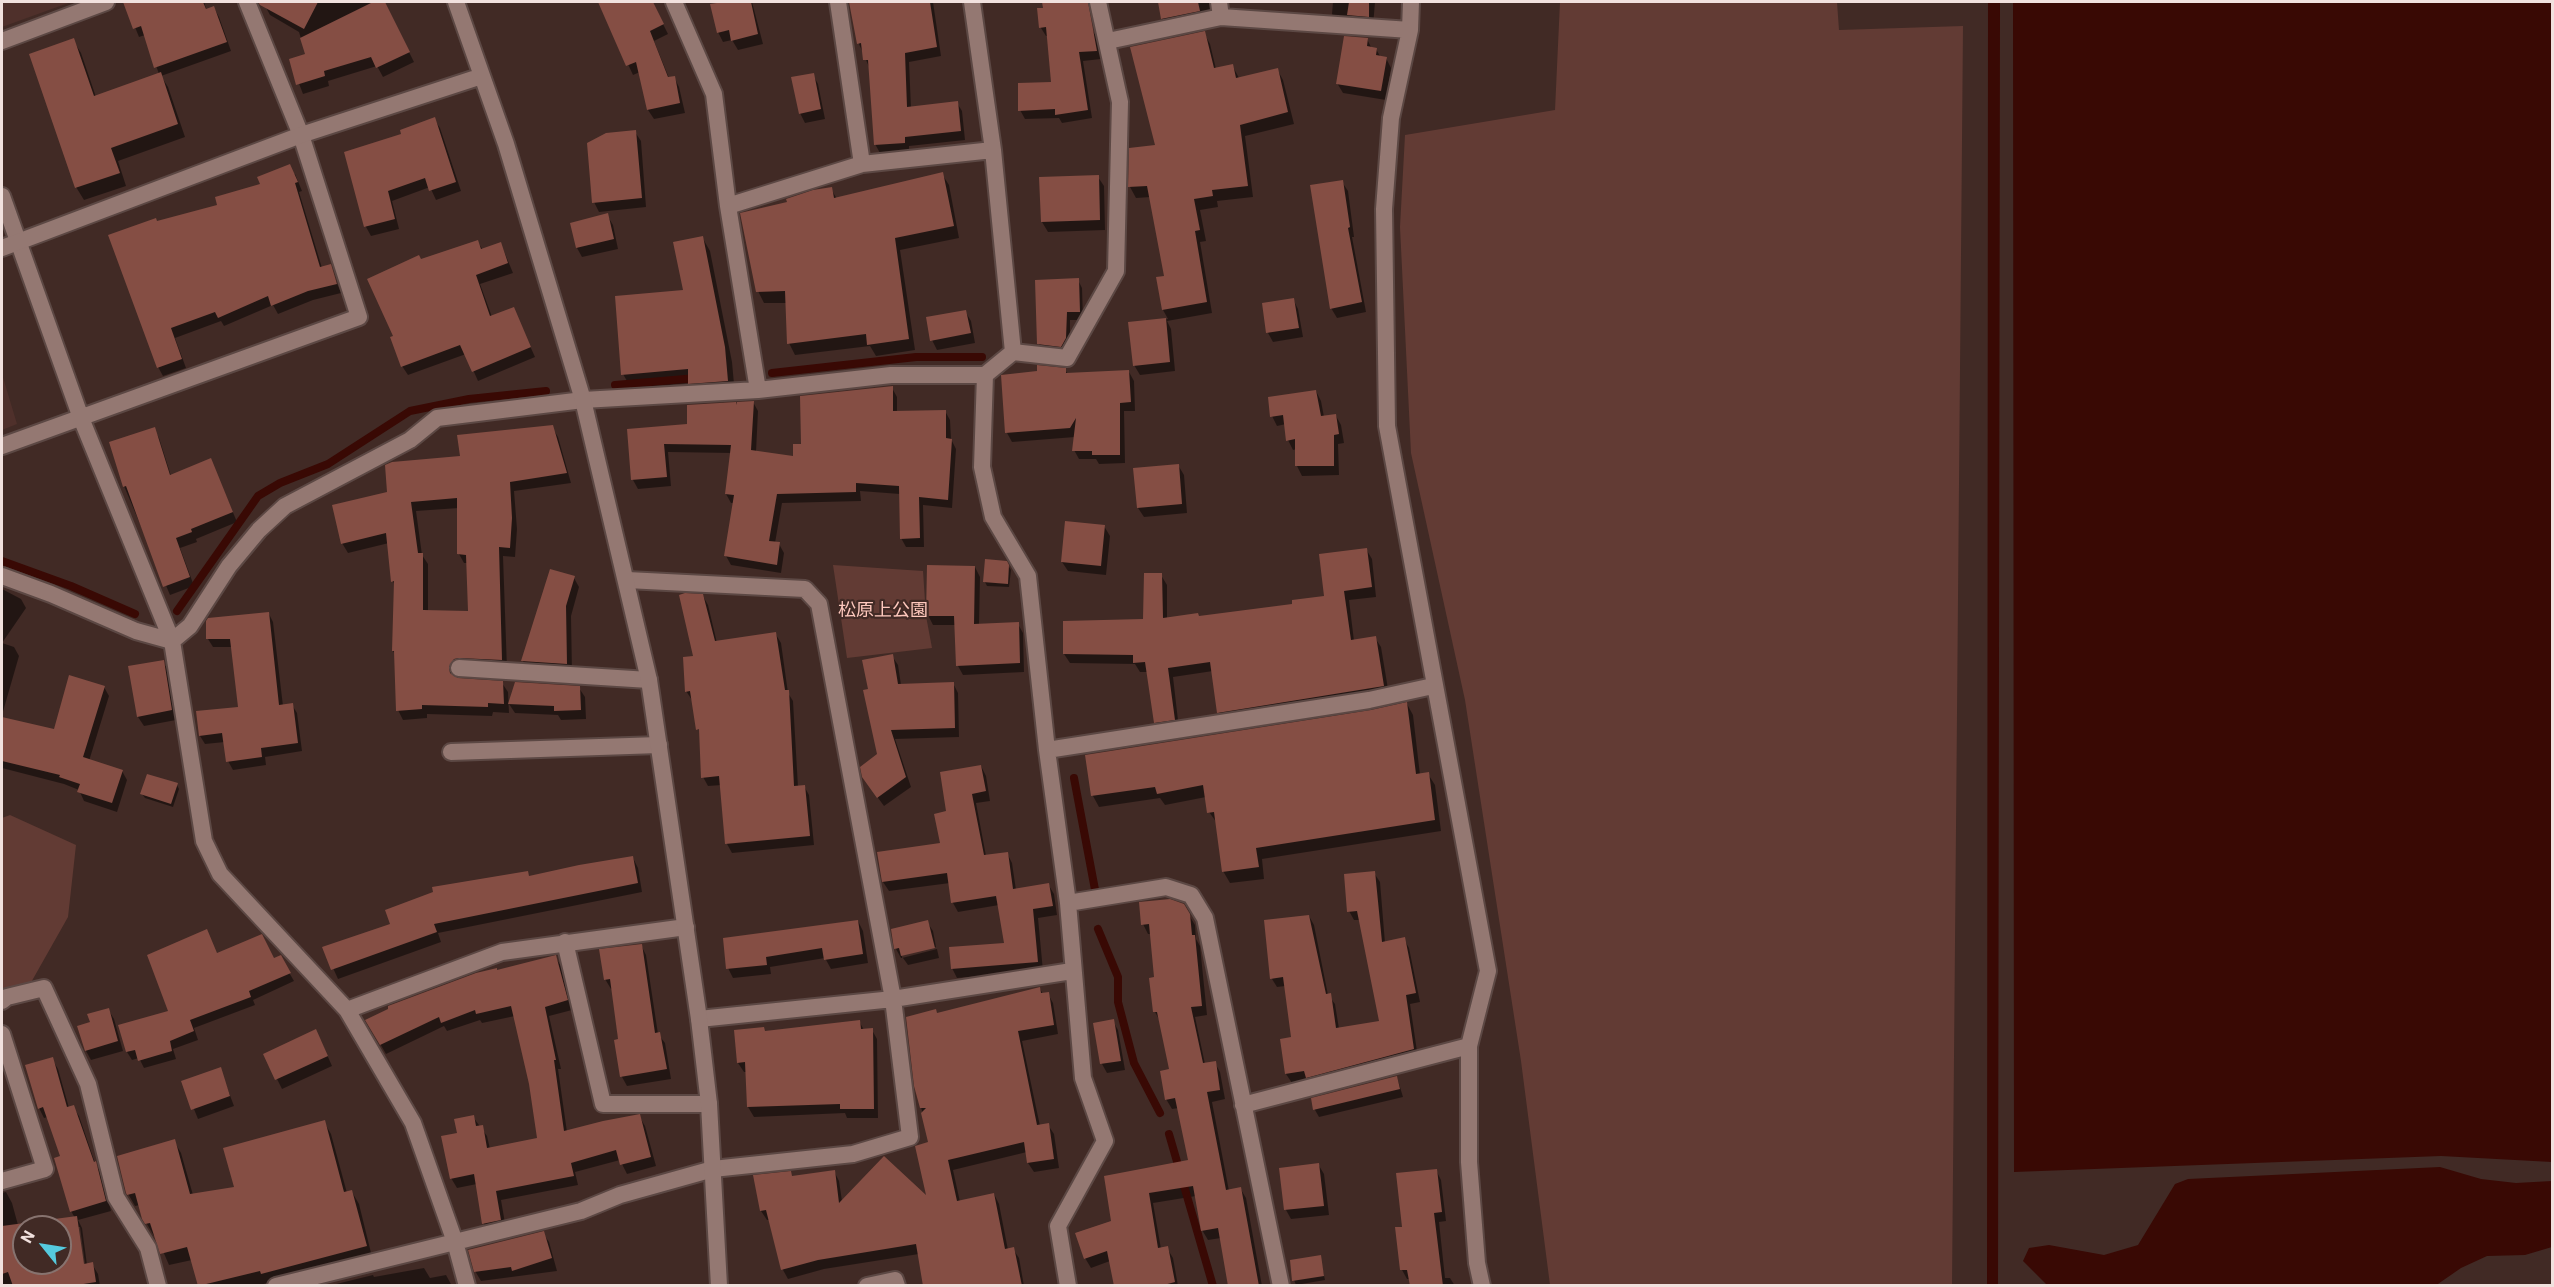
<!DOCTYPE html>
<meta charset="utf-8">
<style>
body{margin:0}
#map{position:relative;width:2554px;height:1287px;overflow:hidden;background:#412a25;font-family:Roboto,sans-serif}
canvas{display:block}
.frame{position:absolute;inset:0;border:3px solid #f1e1de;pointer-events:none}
.north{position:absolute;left:12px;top:1215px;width:60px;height:60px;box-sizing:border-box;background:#412a25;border:2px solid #87736f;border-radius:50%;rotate:300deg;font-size:16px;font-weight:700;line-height:24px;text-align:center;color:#f1e1de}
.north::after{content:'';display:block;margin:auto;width:21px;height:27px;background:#55cade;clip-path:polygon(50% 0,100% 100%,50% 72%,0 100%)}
</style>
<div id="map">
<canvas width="2554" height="1287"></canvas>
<div class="frame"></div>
<div class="north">N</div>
</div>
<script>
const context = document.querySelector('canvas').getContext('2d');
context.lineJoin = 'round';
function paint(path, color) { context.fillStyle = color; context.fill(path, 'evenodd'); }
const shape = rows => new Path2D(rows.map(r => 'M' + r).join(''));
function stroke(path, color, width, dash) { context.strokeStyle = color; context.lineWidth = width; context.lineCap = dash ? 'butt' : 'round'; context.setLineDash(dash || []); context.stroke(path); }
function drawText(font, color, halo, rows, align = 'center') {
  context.font = font + ' Roboto,"Noto Sans JP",sans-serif'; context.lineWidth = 4.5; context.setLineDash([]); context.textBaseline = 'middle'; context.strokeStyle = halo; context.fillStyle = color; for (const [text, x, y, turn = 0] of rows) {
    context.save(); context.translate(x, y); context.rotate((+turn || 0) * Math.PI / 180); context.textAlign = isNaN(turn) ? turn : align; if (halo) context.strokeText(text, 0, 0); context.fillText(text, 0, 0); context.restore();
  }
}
paint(shape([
 [2,2,71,2,2,27],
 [2,374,17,424,2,430]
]), '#4f302b');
paint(shape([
 [1560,2,1837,2,1839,30,1963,26,1952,1285,1550,1285,1521,1061,1465,700,1411,453,1400,227,1405,135,1555,110],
 [833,565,923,571,926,616,932,648,847,658],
 [10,815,76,845,68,917,29,986,2,994,2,818]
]), '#623b34');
paint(shape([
 [1988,2,2000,2,1998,1286,1987,1285],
 [2013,2,2552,2,2552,1162,2441,1156,2014,1172],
 [2440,1167,2481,1179,2516,1183,2552,1181,2552,1247,2525,1255,2487,1256,2461,1268,2435,1286,2047,1285,2023,1261,2029,1248,2049,1245,2104,1255,2138,1245,2175,1184,2188,1179]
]), '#390904');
paint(shape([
 [135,2,204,2,207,11,214,8,219,17,231,51,161,76,168,87,185,137,118,161,126,186,84,200,76,187,73,40,81,53,96,97,159,74,145,35,139,37,126,5],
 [263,2,384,2,414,62,383,77,377,66,328,81,329,86,303,94,290,60,306,55,299,32,270,15],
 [599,2,652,2,668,34,654,41,669,78,674,77,679,87,685,113,654,119,648,110,640,72,633,75],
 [729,2,752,2,763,44,738,50,732,40,723,42,718,32,712,5],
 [850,2,933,2,941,56,909,62,911,108,957,103,962,111,965,140,909,146,909,152,880,153,875,144,870,69,859,44],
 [1044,2,1080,2,1083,14,1097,38,1101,59,1083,61,1092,118,1062,123,1059,118,1025,119,1020,110,1053,83,1049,36,1046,36,1041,28],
 [1160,2,1211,2,1213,15,1168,28,1162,19],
 [1333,2,1375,2,1373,26,1338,23,1332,14],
 [1204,33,1210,44,1216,69,1232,65,1239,78,1277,69,1283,80,1294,124,1245,136,1253,197,1217,201,1218,207,1200,210,1206,241,1200,242,1212,313,1167,321,1171,329,1175,371,1140,375,1134,365,1130,323,1168,319,1163,310,1166,277,1151,197,1136,198,1130,187,1157,146],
 [1367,39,1372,49,1376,49,1381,58,1386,58,1391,68,1386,100,1343,93,1337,83],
 [813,75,818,84,825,119,805,123,800,113],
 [434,119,440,128,461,191,436,200,430,187,392,201,399,229,371,236,366,227,346,153,403,135],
 [635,132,641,141,646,207,599,212,594,202],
 [295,174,302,191,299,192,322,268,330,266,341,293,313,300,278,314,273,305,224,326,221,321,175,338,186,368,163,376,158,367,157,223,218,206],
 [942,174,949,185,959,238,900,250,915,350,876,356,870,346,795,355,789,343,787,303,764,303,758,291,788,203,831,189,837,199],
 [1098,177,1104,186,1105,230,1048,232,1042,222,1041,179],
 [1342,182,1348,191,1354,237,1352,237,1366,312,1337,318,1331,308],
 [607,215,613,225,618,249,582,257,577,248],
 [702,237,710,251,732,362,735,395,697,397,689,383,631,388,623,374,685,292],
 [477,241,483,250,501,244,513,273,480,284,492,317,513,308,535,357,478,381,466,354,408,375,402,366,395,337,421,261],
 [1078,280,1082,288,1083,320,1070,320,1070,346,1066,354,1043,352,1039,344],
 [1293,299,1298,309,1303,337,1273,342,1268,333],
 [965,311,971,321,975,343,937,350,932,340],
 [1065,370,1068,374,1129,372,1134,381,1135,411,1124,411,1125,463,1099,464,1096,459,1079,459,1074,450,1075,437,1012,442,1007,433,1039,372],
 [892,388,897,397,897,412,945,411,950,420,951,439,956,449,952,508,923,505,924,547,906,547,901,538,900,494,860,491,861,501,782,503,775,543,779,544,784,553,781,573,731,565,726,556,734,503,731,503,726,494,732,453,668,452,671,486,638,489,633,480,629,430,689,426,753,402,758,411,756,452,795,457,803,445],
 [1316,391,1321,401,1324,417,1336,416,1341,425,1344,443,1338,444,1339,475,1302,476,1297,466,1297,449,1293,450,1288,440,1286,424,1277,426,1272,416],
 [552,427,558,437,571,483,514,491,517,529,515,557,503,556,507,669,459,668,453,677,457,680,502,683,508,692,509,713,493,712,492,716,427,714,427,718,403,720,398,710,396,656,393,651,395,586,393,581,389,543,348,553,342,543,388,493,461,457],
 [459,508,459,554,464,563,467,563,469,613,428,611,428,564,422,555,416,511],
 [154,429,159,438,171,476,211,460,237,522,196,539,197,542,180,548,194,586,170,595,124,486],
 [1178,465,1184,475,1187,513,1144,517,1138,508],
 [1104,526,1110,536,1106,575,1068,571,1062,562],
 [1366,549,1372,559,1376,597,1349,600,1354,641,1375,638,1381,647,1389,695,1224,722,1219,712,1213,671,1173,677,1179,729,1161,732,1155,722,1148,672,1140,672,1135,664,1070,663,1064,654,1145,620,1161,575,1167,585,1167,619,1199,618,1294,606,1326,597],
 [1006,562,1011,570,1009,587,987,586,985,582],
 [975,567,980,577,979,625,1018,624,1023,633,1024,672,963,675,958,666,956,625,933,625,928,615],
 [551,571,574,578,579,587,571,616,572,673,528,671,523,661],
 [2,589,21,599,26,608,2,643,14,647,19,656,2,715],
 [703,596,708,605,717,643,775,633,781,643,788,693,793,701,798,787,804,786,809,795,814,845,732,853,727,844,722,785,708,786,703,777,701,735,692,700,686,691,695,657],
 [269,614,273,622,283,706,292,705,297,713,302,751,265,757,266,765,233,770,228,761,225,742,205,744,200,736,198,713,240,709,233,647,213,647,208,639,207,622],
 [892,656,898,665,901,685,953,683,958,693,959,737,895,739,911,787,884,806,870,787,878,755,869,690],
 [163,662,169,672,176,720,144,726,138,717],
 [104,687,109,696,89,761,122,771,127,780,117,812,84,801,79,790,64,784,2,768,2,718,55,731],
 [579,688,585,697,586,719,561,720,558,715,515,713,509,704],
 [1407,704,1413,715,1420,775,1428,774,1435,785,1441,831,1262,859,1264,879,1230,883,1223,871,1217,823,1209,812,1206,797,1165,805,1160,798,1099,807,1093,796,1087,756,1371,712],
 [981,766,986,776,990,801,976,803,986,856,1007,853,1012,863,1016,890,1048,884,1054,894,1057,915,1038,918,1043,971,957,978,952,968,1006,944,999,905,958,912,953,903,950,883,889,891,883,882,879,854,942,844,948,812],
 [177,785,179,789,173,807,145,798,142,794],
 [633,858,638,868,642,892,438,933,441,942,338,979,324,948,392,925,527,873,530,878],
 [1374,873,1380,882,1385,943,1404,939,1409,948,1420,1002,1410,1004,1418,1058,1292,1083,1286,1074,1281,1040,1293,1038,1285,986,1277,987,1272,979,1309,916,1314,925,1328,995,1335,1004,1339,1029,1380,1022,1360,920,1354,920,1349,911],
 [1183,905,1195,925,1196,939,1200,946,1207,1015,1195,1017,1205,1064,1215,1063,1220,1072,1225,1099,1212,1102,1229,1191,1240,1188,1246,1198,1262,1286,1222,1286,1229,1284,1221,1238,1208,1240,1202,1230,1196,1196,1153,1203,1161,1249,1167,1248,1173,1258,1178,1286,1116,1286,1110,1261,1091,1268,1085,1258,1113,1222,1105,1177,1189,1162,1179,1108,1172,1109,1166,1099,1171,1070,1160,1021,1155,1012,1155,978,1151,934,1148,934,1143,924],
 [858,921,863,931,868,963,831,969,825,958,770,967,771,974,733,978,728,968],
 [927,922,933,931,936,947,902,955,902,958,937,949,939,958,908,965,903,958,901,958,896,949],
 [641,945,646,955,658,1034,665,1043,671,1079,627,1086,622,1077,613,988,611,989,605,979],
 [218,955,274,960,280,957,294,981,253,1000,255,1005,194,1028,198,1040,173,1049,176,1059,144,1068,139,1058,132,1060,127,1052,170,1012],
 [555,957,561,966,572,1010,549,1016,561,1069,558,1069,567,1132,639,1116,645,1126,656,1166,627,1174,620,1160,575,1172,578,1185,501,1200,506,1229,489,1233,484,1224,477,1184,457,1188,451,1178,459,1134,473,1117,487,1136,490,1149,539,1139,531,1084,515,1016,482,1023,480,1020,447,1031,444,1026,386,1054,367,1021,497,972],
 [1040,989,1043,994,1048,994,1053,1003,1058,1034,1022,1041,1040,1126,1048,1125,1054,1134,1059,1168,1034,1172,1028,1163,1027,1152,953,1170,960,1202,994,1194,999,1204,1008,1250,1013,1249,1019,1258,1024,1286,925,1286,919,1254,824,1269,788,1279,783,1270,770,1220,767,1220,761,1211,755,1177,793,1177,834,1171,839,1181,842,1201,929,1200,930,1143,921,1107,937,1014],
 [108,1009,114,1019,123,1051,91,1060,86,1051,91,1023],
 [859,1021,864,1030,872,1030,877,1039,878,1118,847,1118,845,1113,754,1117,748,1107,747,1072,744,1072,738,1063,766,1032],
 [1113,1021,1118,1030,1125,1070,1107,1073,1102,1064],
 [321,1041,332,1066,282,1089,265,1055],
 [52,1059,58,1069,69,1108,73,1107,79,1116,95,1163,101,1173,111,1211,78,1220,82,1228,87,1265,92,1264,98,1274,100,1286,2,1286,2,1193,6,1192,12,1203,18,1225,75,1218,71,1211,62,1157,48,1117,44,1118,39,1108],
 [24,1227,60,1227,60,1263,24,1263],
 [77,1227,80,1227,86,1271,83,1271],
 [220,1069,234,1106,198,1119,183,1082],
 [1397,1077,1403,1097,1319,1117,1315,1110,1312,1099],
 [324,1122,331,1134,347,1193,352,1192,359,1204,374,1265,269,1286,267,1283,257,1286,200,1286,192,1260,169,1265,156,1235,154,1236,144,1219,140,1205,135,1206,127,1192,174,1141,181,1153,193,1195,236,1188],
 [1318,1164,1324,1174,1329,1215,1291,1219,1286,1210,1281,1169],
 [1436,1170,1441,1180,1446,1221,1439,1222,1445,1278,1450,1278,1455,1286,1412,1286,1411,1279,1407,1279,1402,1270,1404,1228],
 [543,1233,549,1242,557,1271,481,1281,475,1271],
 [1320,1257,1325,1280,1296,1285,1294,1280],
 [424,1268,430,1278,446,1275,452,1286,328,1286,373,1275,374,1277]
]), '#0007');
stroke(shape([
 [772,373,916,357,982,357],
 [615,385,697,378],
 [2,561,71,586,135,614],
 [177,611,258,496,280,483,328,464,410,411,469,399,546,391],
 [1074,778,1096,895],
 [1098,929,1118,977,1118,1002,1134,1063,1160,1113],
 [1169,1134,1213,1286]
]), '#390904', 8);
paint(shape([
 [123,2,203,2,206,9,214,6,227,42,154,68,141,26,133,29],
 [258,2,318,2,304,29,260,5],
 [373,2,385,2,410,52,376,68,371,57,324,71,325,76,296,85,289,59,305,54,300,38],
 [598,2,653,2,664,24,650,31,668,77,675,76,680,103,647,110,636,62,626,66],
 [723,2,751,2,758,34,731,41,729,30,717,33,710,4],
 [849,2,930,2,937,47,905,53,907,107,958,101,961,131,905,137,905,143,874,145,868,60,863,60,861,43,857,44],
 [1042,2,1088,2,1097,51,1079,52,1088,110,1055,115,1055,109,1018,111,1018,83,1051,82,1046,27,1039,28,1037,8,1043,8],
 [1158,2,1198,2,1200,11,1161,19],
 [1349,2,1369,2,1369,17,1347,15],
 [1205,31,1214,68,1233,64,1236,78,1278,68,1288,112,1240,125,1248,186,1212,190,1213,196,1194,199,1200,230,1195,231,1207,302,1162,310,1156,277,1164,276,1147,186,1128,187,1129,148,1155,145,1130,47],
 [1344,36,1368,38,1367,46,1377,48,1376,55,1387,57,1381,91,1336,84],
 [74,38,94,96,161,72,178,124,111,148,120,173,75,188,29,54],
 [814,73,821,109,799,114,791,77],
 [435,117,456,182,429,191,425,178,388,191,395,219,364,227,344,152,401,134,400,130],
 [636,130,642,198,592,203,587,143,606,133],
 [290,164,298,182,295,183,320,267,331,264,337,284,308,291,271,306,268,296,218,318,215,312,171,328,182,359,157,368,108,235,156,218,157,221,217,205,215,197,260,184,257,177],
 [943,172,954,226,895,238,909,339,867,345,866,334,787,344,785,291,756,292,740,213,787,202,786,199,813,190,832,187,834,198],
 [1099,175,1100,220,1041,222,1039,177],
 [1343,180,1350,227,1348,228,1362,302,1330,309,1310,185],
 [608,213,614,239,576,248,570,223],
 [703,236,725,347,728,381,688,384,688,369,621,375,615,296,683,290,673,242],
 [478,240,481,249,501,242,508,263,476,275,490,316,514,307,531,347,472,372,460,345,401,367,390,337,393,336,367,279,419,255,421,259],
 [1079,278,1080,312,1067,312,1066,338,1061,347,1037,344,1035,280],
 [1294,298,1299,328,1266,333,1262,303],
 [966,310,971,333,930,341,926,317],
 [1166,318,1170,362,1133,366,1128,322],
 [1037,365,1066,368,1066,373,1129,370,1131,402,1120,403,1120,455,1092,455,1092,451,1072,451,1076,418,1070,428,1005,433,1001,375,1037,371],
 [893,386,893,411,946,410,946,438,952,439,948,500,919,497,920,538,900,539,899,486,856,483,856,492,777,494,769,541,780,542,777,565,724,556,734,495,725,494,731,445,664,444,667,477,631,480,627,429,687,424,687,405,736,402,737,405,737,402,754,401,751,450,793,456,793,444,801,444,800,396],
 [1316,390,1321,416,1336,414,1339,434,1334,435,1334,466,1295,466,1295,439,1286,441,1283,415,1270,417,1268,397],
 [553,425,567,473,510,482,512,518,510,548,499,547,502,660,459,658,454,659,449,667,450,673,458,678,503,681,504,704,488,703,488,707,422,705,422,709,396,711,394,651,392,651,394,581,391,582,386,533,341,544,332,505,387,492,385,465,392,462,460,456,457,435],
 [457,498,457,554,466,555,468,611,423,610,423,553,418,553,411,502],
 [155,427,170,475,211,458,233,512,191,529,192,532,176,538,190,577,163,587,126,486,123,487,109,442],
 [1179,464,1182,504,1137,508,1133,468],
 [1065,521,1105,525,1101,566,1061,562],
 [1367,548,1372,587,1344,591,1351,640,1376,636,1384,686,1217,713,1210,662,1168,668,1175,720,1154,723,1145,662,1133,663,1133,655,1063,654,1063,621,1143,619,1144,573,1162,573,1163,618,1198,613,1199,616,1292,604,1292,600,1324,596,1319,554],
 [985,559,1007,561,1009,565,1008,584,983,582],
 [927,565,975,566,974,624,1019,622,1020,663,956,666,954,616,926,616],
 [550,569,575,576,566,606,567,664,521,661],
 [685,593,703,594,715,641,776,632,785,690,789,690,794,786,805,785,810,836,725,844,719,776,701,778,699,729,696,730,690,691,685,692,683,657,693,656,679,595],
 [269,612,279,705,293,703,298,743,261,748,262,757,226,762,222,733,199,736,196,711,238,707,230,639,206,639,206,621,208,618],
 [893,654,898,684,954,682,955,728,891,730,906,777,877,798,862,777,860,767,877,754,863,690,868,689,862,660],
 [164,660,172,710,137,717,128,666],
 [69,675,105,686,83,757,123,770,112,803,77,792,80,784,59,777,60,775,2,761,2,717,54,729],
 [515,682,580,686,581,710,554,711,554,706,508,704],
 [1407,702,1416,774,1429,772,1435,820,1256,848,1259,867,1222,872,1214,812,1207,813,1203,785,1157,794,1155,787,1091,796,1085,755,1371,710],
 [981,765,986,791,972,794,984,855,1008,852,1013,889,1049,883,1053,906,1033,909,1038,962,951,969,949,947,1004,943,996,896,951,903,947,873,882,882,877,852,940,843,934,814,946,811,940,772],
 [147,774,178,783,171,804,140,794],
 [633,856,638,883,434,924,437,932,331,970,322,947,390,924,385,910,433,892,432,887,528,871,529,876,579,865],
 [1375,871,1382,942,1405,937,1416,993,1406,995,1414,1049,1306,1078,1304,1071,1285,1074,1280,1039,1291,1037,1283,977,1270,979,1264,920,1309,915,1326,994,1331,993,1336,1028,1379,1021,1357,911,1347,912,1344,874],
 [1170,899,1184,904,1190,914,1192,935,1195,935,1202,1006,1191,1007,1203,1063,1216,1061,1220,1090,1207,1092,1226,1190,1241,1187,1259,1286,1228,1286,1218,1228,1201,1231,1193,1186,1149,1193,1158,1248,1168,1246,1175,1282,1160,1286,1114,1286,1107,1251,1084,1259,1075,1233,1111,1221,1104,1176,1188,1160,1175,1098,1165,1100,1160,1071,1169,1069,1157,1012,1153,1012,1149,978,1154,977,1149,924,1141,925,1139,902],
 [858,920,863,954,824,960,822,948,766,957,767,965,726,969,723,938],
 [928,920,935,948,901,956,899,948,894,949,891,929],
 [207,929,217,953,262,934,274,958,281,955,291,973,249,991,251,997,190,1020,194,1031,170,1041,172,1051,138,1061,135,1050,126,1052,118,1025,168,1011,147,955],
 [642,944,655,1033,660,1032,667,1069,620,1077,614,1040,618,1039,610,979,604,980,599,949],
 [556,955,568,1000,545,1007,556,1060,554,1060,564,1131,603,1121,640,1114,651,1157,620,1165,616,1150,571,1163,574,1176,496,1191,501,1220,482,1224,474,1174,450,1179,441,1136,457,1133,454,1119,474,1115,476,1126,483,1125,487,1148,537,1138,529,1084,511,1006,476,1014,475,1010,441,1023,439,1017,380,1045,365,1020,388,1009,388,1006,476,973,497,968,497,970],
 [1040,987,1041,993,1049,992,1054,1025,1018,1031,1037,1125,1049,1123,1054,1159,1027,1163,1024,1142,948,1160,957,1201,994,1193,1005,1249,1014,1247,1022,1286,923,1286,916,1244,818,1260,781,1270,766,1210,760,1211,753,1175,791,1171,792,1176,835,1170,839,1203,884,1156,926,1195,915,1146,928,1142,921,1113,926,1108,920,1108,914,1086,906,1017,936,1009,937,1013],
 [109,1008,118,1041,85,1051,77,1026,90,1022,87,1014],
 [1114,1019,1121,1061,1100,1064,1093,1023],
 [860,1020,861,1029,873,1028,874,1109,840,1109,840,1104,747,1107,745,1062,737,1063,734,1030,764,1027,765,1031],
 [316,1029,328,1056,275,1080,263,1054],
 [53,1057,67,1107,74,1105,94,1162,96,1161,106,1201,70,1212,54,1158,60,1156,43,1107,38,1109,25,1065],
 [221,1067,230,1096,191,1110,181,1081],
 [1397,1076,1400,1089,1313,1110,1311,1098],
 [325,1120,344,1192,352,1190,367,1246,261,1274,260,1271,198,1286,187,1247,160,1254,150,1223,145,1224,142,1219,135,1193,127,1195,126,1193,117,1156,175,1139,190,1194,234,1187,223,1148],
 [1319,1163,1324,1206,1284,1210,1279,1168],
 [1437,1169,1442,1212,1434,1213,1443,1286,1410,1286,1407,1270,1400,1270,1395,1227,1402,1227,1396,1173],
 [77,1216,84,1264,93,1262,96,1282,71,1286,13,1286,8,1272,2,1274,2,1226],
 [24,1227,60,1227,60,1263,24,1263],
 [544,1231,552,1258,512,1271,511,1267,474,1272,468,1250],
 [1321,1255,1324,1276,1292,1281,1290,1260]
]), '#854e44');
const minor = shape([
 [674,2,714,94,728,206,758,390],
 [838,2,862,164],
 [1411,2,1410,30,1391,118,1384,209,1387,426,1488,971,1469,1046,1469,1162,1477,1263,1482,1286],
 [1221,17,1410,30],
 [2,41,106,2],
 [1108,41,1221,17,1219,2],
 [2,196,81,418,172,641,204,841,220,874,347,1010,413,1123,455,1242,467,1286],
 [728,206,862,164,993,150],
 [1013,352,1067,358,1116,271,1120,102,1098,2],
 [985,375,982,467,993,517,1028,576,1047,750,1068,903,1083,1078,1105,1141,1058,1226,1068,1286],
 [2,446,359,317,301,135,247,2],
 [2,576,51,594,136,631,172,641],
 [172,641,190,626,229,566,259,530,285,506,410,440,437,418,583,400,758,390,891,375,985,375,1013,352,993,150,972,2],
 [459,668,649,680],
 [1047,750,1369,700,1433,686],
 [451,752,659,745],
 [1068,903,1166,887,1191,895,1205,918,1281,1286],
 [565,942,603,1104,709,1104],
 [2,1001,7,997,44,988,88,1084,116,1197,148,1248,158,1286],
 [347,1010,502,952,686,927],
 [699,1019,893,999,1072,971],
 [2,1034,45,1169,2,1181],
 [1243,1105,1469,1046],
 [276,1286,581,1211,620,1195,713,1169,853,1154,910,1137,893,999,819,604,805,589,627,580],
 [867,1286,895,1280,897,1286]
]);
const tertiary = shape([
 [456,2,506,144,583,400,649,680,699,1019,709,1104,719,1286],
 [2,248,301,135,482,76]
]);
stroke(minor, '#5c4844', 20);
stroke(tertiary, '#5c4844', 20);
stroke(minor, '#947872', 16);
stroke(tertiary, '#947872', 16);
drawText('18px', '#fec8bd', '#412a25', [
 ["松原上公園",883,611]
]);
</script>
